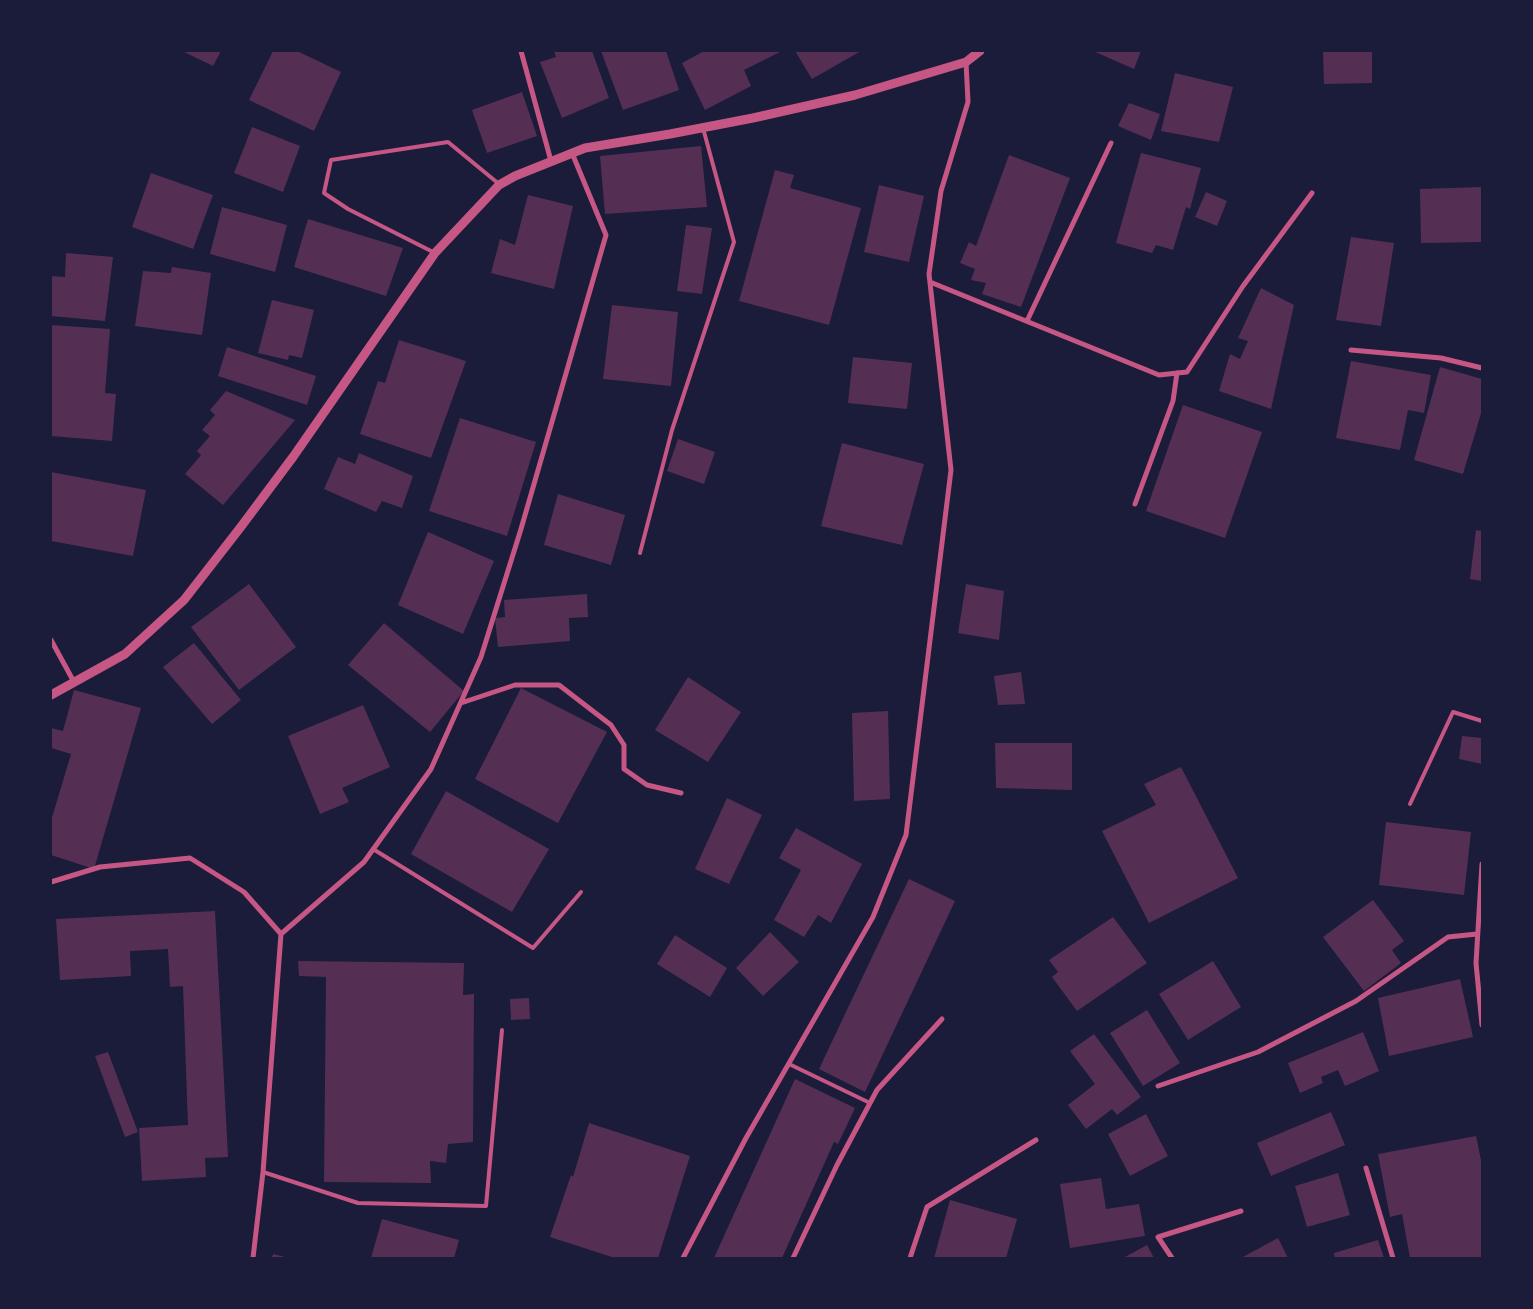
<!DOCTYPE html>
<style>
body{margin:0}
#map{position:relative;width:1533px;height:1309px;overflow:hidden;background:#1b1b3a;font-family:Bitter,serif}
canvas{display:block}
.frame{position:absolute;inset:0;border:52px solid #1b1b3a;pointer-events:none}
</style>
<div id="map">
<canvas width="1533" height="1309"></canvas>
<div class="frame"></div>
</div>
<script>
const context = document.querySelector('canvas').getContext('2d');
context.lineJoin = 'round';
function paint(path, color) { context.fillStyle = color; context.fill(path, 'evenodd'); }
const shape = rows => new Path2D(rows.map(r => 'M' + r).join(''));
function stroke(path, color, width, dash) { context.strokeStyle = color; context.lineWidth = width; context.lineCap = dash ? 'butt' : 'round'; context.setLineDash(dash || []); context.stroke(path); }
paint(shape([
 [182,51,221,51,213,66],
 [273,51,297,51,341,72,314,131,249,100],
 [554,51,592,51,609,98,562,118,540,62,556,57],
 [601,51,666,51,679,90,623,110],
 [704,51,782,51,744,70,751,86,705,110,682,63],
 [795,51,861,51,812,79],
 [1093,51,1141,51,1134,69],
 [1323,51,1372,51,1372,83,1324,84],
 [1175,73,1233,87,1219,142,1161,131],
 [522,92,537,136,487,153,472,110],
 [1129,103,1160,114,1151,140,1118,126],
 [252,127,300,146,283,192,234,173],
 [701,146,707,207,605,214,600,156],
 [1141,153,1201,168,1190,209,1186,207,1173,250,1156,245,1152,253,1116,243],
 [1009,155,1070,178,1021,307,982,294,986,283,971,280,975,269,960,263,969,242,976,246],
 [775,170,794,175,790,188,861,208,829,325,739,301],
 [151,173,213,195,193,249,132,227],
 [879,185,924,196,909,262,864,252],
 [1482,187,1482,242,1421,243,1420,189],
 [1206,192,1227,201,1217,226,1195,217],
 [528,195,573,206,554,289,491,273,500,239,515,245],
 [222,207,287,225,275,272,210,254],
 [308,219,403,248,386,296,294,267],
 [686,225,712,228,702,294,677,291],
 [1351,237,1394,243,1381,326,1336,320],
 [66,253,113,257,105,321,51,316,51,276,65,277],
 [172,267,211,273,202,335,135,326,143,271,171,273],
 [1261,288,1294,305,1271,409,1219,391,1230,354,1240,359,1248,341,1238,338],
 [272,300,314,310,302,358,289,355,288,360,258,353],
 [612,305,678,312,671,386,603,379],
 [51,325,110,329,105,393,116,394,112,441,51,436],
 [399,340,466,361,431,458,360,434,378,381,385,383],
 [227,347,316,376,307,405,218,376],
 [853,357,912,363,907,409,848,403],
 [1351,361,1431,375,1424,413,1408,410,1400,450,1336,438],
 [1440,367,1482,379,1482,410,1463,474,1414,460],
 [226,391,295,420,223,505,185,474,201,455,197,451,210,436,202,430,215,415,210,410],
 [1183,405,1262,432,1225,538,1146,511],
 [460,418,536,442,507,536,429,511],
 [678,439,715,452,704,484,667,471],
 [842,443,924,464,902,545,821,526],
 [359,453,413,476,402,508,382,501,376,512,324,489,338,457,355,464],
 [51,472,146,490,133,556,51,541],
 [558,494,625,515,611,565,544,545],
 [1476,530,1482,531,1482,581,1470,579],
 [428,532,494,561,463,634,398,605],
 [249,584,296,647,239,690,191,627],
 [966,584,1004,591,999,640,958,633],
 [587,594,588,617,569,618,570,641,498,647,495,618,505,617,504,600],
 [384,623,464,691,430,732,348,665],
 [194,643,241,700,212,724,163,667],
 [1021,672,1025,704,998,705,994,676],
 [688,677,741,712,708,762,655,730],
 [521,688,607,732,558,823,475,779],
 [74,690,141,708,94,869,51,855,51,821,71,754,51,748,51,728,63,731],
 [363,705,390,767,342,788,349,802,320,814,288,736],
 [888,711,890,799,854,801,852,713],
 [1462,736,1482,738,1482,764,1459,759],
 [995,743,1072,743,1072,790,996,788],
 [1181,767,1238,878,1149,923,1102,831,1156,805,1144,784],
 [446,791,549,849,512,912,411,854],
 [727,798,762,815,729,884,695,869],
 [1386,822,1471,832,1464,895,1379,885],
 [796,828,862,864,831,923,818,915,804,937,774,920,801,870,779,858],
 [909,879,955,901,865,1092,819,1069],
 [1373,900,1404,941,1392,950,1401,963,1364,991,1323,937],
 [215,911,228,1157,205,1158,206,1177,142,1181,139,1128,188,1125,183,986,170,987,168,949,130,951,131,976,60,980,56,919],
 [1113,917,1147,963,1077,1011,1052,977,1058,972,1049,960],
 [770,932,799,962,763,996,736,968],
 [675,935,727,968,710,997,657,964],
 [298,961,464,963,463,995,474,994,473,1142,448,1144,446,1163,430,1161,431,1183,324,1182,326,977,299,976],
 [1213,961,1241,1007,1188,1040,1159,994],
 [1460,979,1473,1037,1389,1056,1378,998],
 [529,998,530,1019,511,1020,510,999],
 [1147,1010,1180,1063,1143,1086,1110,1033],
 [1363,1032,1379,1071,1345,1086,1338,1070,1321,1077,1323,1083,1300,1093,1288,1063],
 [1094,1034,1141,1097,1117,1115,1112,1109,1086,1129,1068,1105,1095,1084,1070,1051],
 [108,1052,138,1132,125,1137,95,1056],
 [795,1079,855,1108,838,1144,834,1142,782,1258,714,1258],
 [1331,1112,1345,1145,1271,1176,1257,1143],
 [1146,1114,1168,1156,1130,1176,1108,1134],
 [589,1123,690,1156,658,1258,615,1258,550,1237,571,1175,573,1177],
 [1476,1136,1482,1165,1482,1258,1410,1258,1402,1214,1390,1217,1378,1154],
 [1338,1173,1350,1215,1307,1227,1295,1186],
 [1101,1178,1106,1209,1139,1204,1145,1236,1070,1248,1060,1184],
 [950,1200,1017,1219,1006,1258,934,1258],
 [382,1219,459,1240,454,1258,371,1258],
 [1278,1238,1288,1258,1241,1258],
 [1378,1240,1384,1258,1335,1258,1334,1253],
 [1147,1245,1154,1258,1123,1258],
 [273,1254,285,1257,285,1258,272,1258]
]), '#542f53');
stroke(shape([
 [435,253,348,209,324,193,331,160,448,142,499,184],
 [640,553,672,430,734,242,703,128],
 [1410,804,1453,712,1482,721],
 [373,849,533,948,581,892],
 [789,1064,870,1103],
 [263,1172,358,1203,486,1206,502,1030]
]), '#c65784', 4);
stroke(shape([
 [521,51,551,161],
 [930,282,1159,375,1187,372,1243,286,1312,193],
 [1027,321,1111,143],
 [1351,350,1441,358,1482,368],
 [1135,504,1173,401,1177,373],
 [51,640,74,682],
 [461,703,515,685,559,685,611,725,624,745,624,769,647,785,681,793],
 [1482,864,1476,963,1482,1025],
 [51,882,100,867,190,858,244,892,281,934,263,1172,253,1258],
 [281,934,364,862,431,769,481,657,521,529,606,235,572,153],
 [1158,1086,1258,1052,1356,1001,1448,937,1477,934],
 [1366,1168,1393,1258],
 [683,1258,746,1138,873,917,906,835,951,470,929,274,941,191,968,102,966,62],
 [793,1258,837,1165,877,1090,942,1019],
 [910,1258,927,1207,1036,1140],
 [1172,1258,1158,1237,1241,1211]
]), '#c65784', 5);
stroke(shape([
 [51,695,125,654,184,600,240,528,293,457,435,253,499,185,515,176,585,148,670,134,753,118,855,95,966,62,980,51]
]), '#c65784', 9);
</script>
